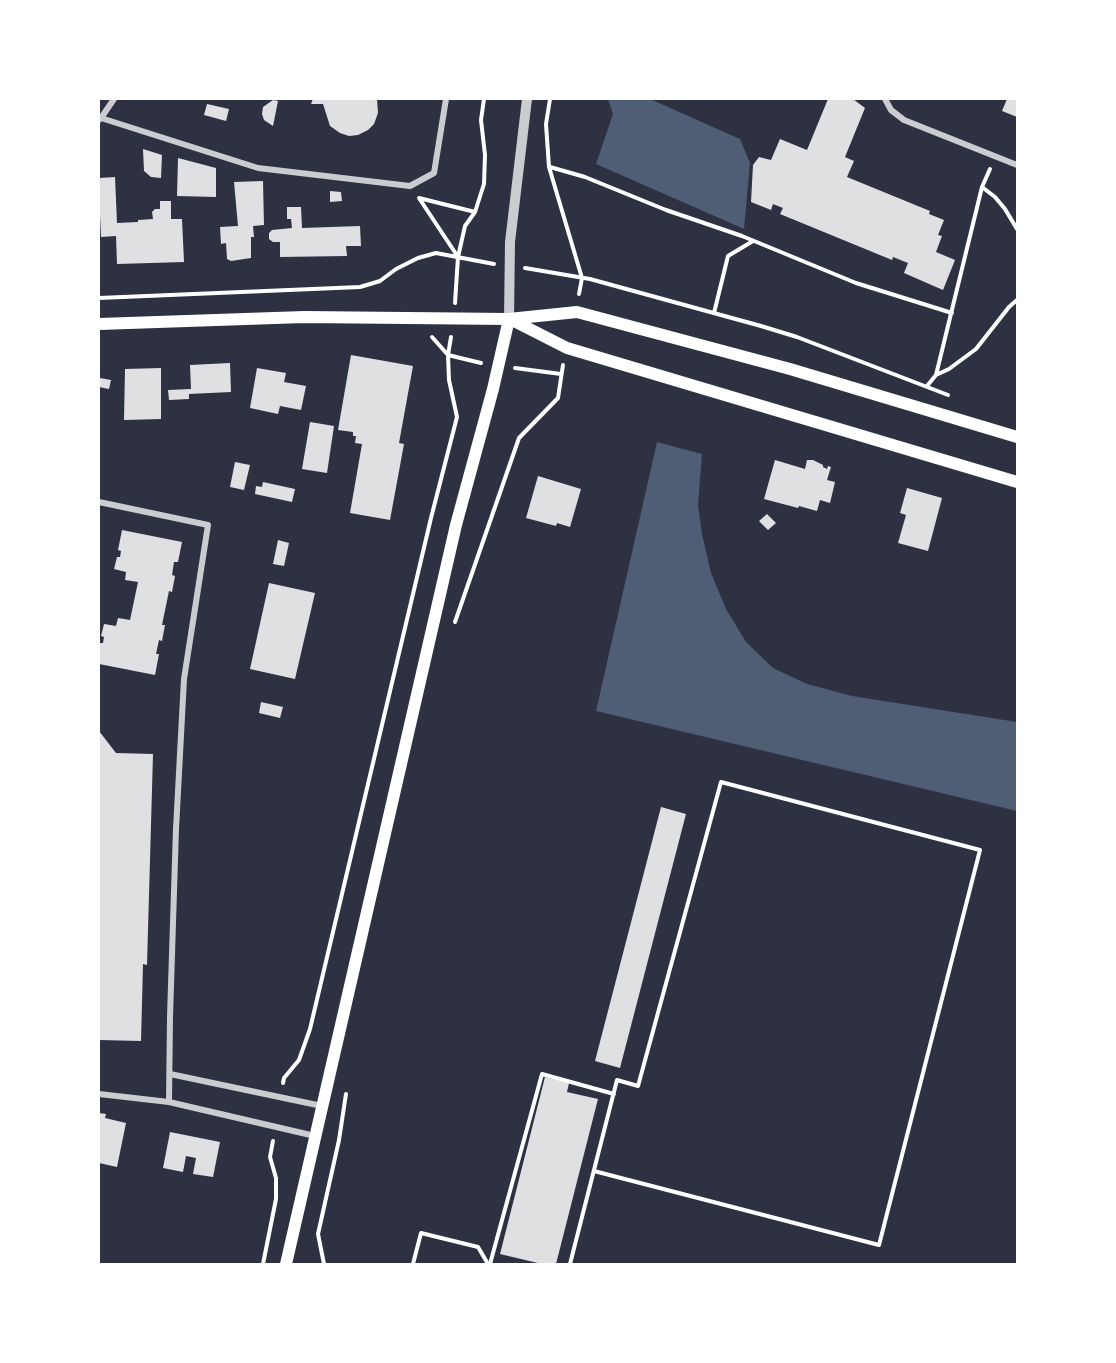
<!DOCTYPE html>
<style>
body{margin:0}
#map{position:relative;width:1116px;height:1363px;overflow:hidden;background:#2d3142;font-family:Karla,sans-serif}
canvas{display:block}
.frame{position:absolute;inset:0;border:100px solid #fff;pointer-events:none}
</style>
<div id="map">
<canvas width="1116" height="1363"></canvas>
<div class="frame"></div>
</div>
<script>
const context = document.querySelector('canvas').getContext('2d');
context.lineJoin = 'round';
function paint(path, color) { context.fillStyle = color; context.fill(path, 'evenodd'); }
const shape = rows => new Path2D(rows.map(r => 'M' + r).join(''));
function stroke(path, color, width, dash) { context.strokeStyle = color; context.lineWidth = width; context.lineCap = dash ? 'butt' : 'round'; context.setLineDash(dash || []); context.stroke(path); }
paint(shape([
 [608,99,650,99,740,139,750,163,744,229,596,164,613,114],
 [657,442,702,454,698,505,702,534,711,573,726,609,746,642,773,668,807,684,852,696,1017,722,1017,811,596,711]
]), '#4f5d75');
paint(shape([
 [313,99,377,99,378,113,374,124,368,130,358,135,349,136,340,133,330,126,323,104,311,104],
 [828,99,853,99,865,108,845,157,854,161,847,177,930,211,929,214,944,220,938,235,942,236,936,252,955,260,943,290,904,273,908,263,893,257,892,260,780,214,783,208,773,204,771,210,751,202,753,165,759,157,771,160,780,139,807,150],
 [1007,99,1017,99,1017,117,1002,111],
 [273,100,278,101,273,126,264,120,262,114,263,107],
 [207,104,229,109,226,121,204,115],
 [143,149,162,155,161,178,151,177,144,171],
 [178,158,216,168,216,197,177,196],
 [115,177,117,223,138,222,138,220,153,219,152,212,155,209,160,209,160,201,171,201,171,219,182,219,184,262,117,264,116,236,101,237,99,192,99,178],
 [263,181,264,225,253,226,254,237,251,237,251,258,231,261,227,259,226,243,221,244,220,227,238,226,234,182],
 [330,191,341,192,342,201,330,202],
 [287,207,301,207,302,228,360,226,361,246,346,246,347,256,280,257,280,242,273,242,269,239,269,233,272,230,292,228,291,219,287,219],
 [351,355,413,366,399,443,404,444,390,520,350,513,362,444,355,443,356,436,353,436,353,432,338,430],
 [230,363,231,392,189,394,189,399,169,400,168,390,191,389,190,365],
 [161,368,161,419,124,420,125,369],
 [257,368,286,373,284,382,306,386,301,410,280,406,278,414,250,408],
 [100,378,111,380,109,389,99,387],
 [310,422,334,426,327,473,302,469],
 [775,460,805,469,807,460,813,460,823,465,823,467,827,469,828,466,831,467,827,480,835,482,830,503,820,500,817,511,799,506,798,508,764,499],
 [235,462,250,465,244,490,230,487],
 [538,476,581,489,570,527,557,523,556,526,526,518],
 [263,482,295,489,292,502,255,494,256,486,262,487],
 [907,488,942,498,928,551,898,543,906,515,900,513],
 [767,514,776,523,768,530,759,521],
 [122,530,182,542,178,562,174,562,172,575,175,576,172,592,169,591,162,625,165,625,162,641,159,640,156,654,159,654,155,675,99,664,99,646,100,643,103,643,104,637,101,636,104,624,116,626,118,618,130,620,138,582,125,580,126,572,114,569,117,557,120,557,121,551,118,550],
 [278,540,289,543,284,566,273,564],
 [269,583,315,593,295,679,250,669],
 [261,702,283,707,280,718,259,713],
 [99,731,116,753,153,754,147,965,143,964,141,1041,99,1040],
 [661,807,686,814,620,1068,595,1061],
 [545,1077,569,1083,567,1092,598,1099,556,1264,542,1264,500,1254],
 [99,1113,106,1114,105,1118,126,1123,117,1167,99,1163],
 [170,1132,220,1142,213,1177,193,1174,196,1158,186,1156,183,1172,163,1168]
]), '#e0e0e3');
stroke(shape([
 [550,99,546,124,549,167,582,278,579,294],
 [550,167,585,177,666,210,742,236,856,283,952,313],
 [982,187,995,197,1005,209,1017,229],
 [419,198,458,257],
 [419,198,475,212],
 [525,268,590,279,761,326,797,337,948,395],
 [99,298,360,287,380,281,396,269,418,258,436,253,494,264],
 [455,303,458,257,465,226,475,212,484,184,485,155,481,120,484,99],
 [714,313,728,256,753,241],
 [432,337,448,355,481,363],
 [515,368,561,374],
 [936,375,949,369,976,349,1009,307,1017,300],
 [927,386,936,375,982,187,990,169],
 [455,622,519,438,558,398,563,365],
 [283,1083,284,1078,299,1060,310,1029,431,518,457,417,449,380,448,355,451,337],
 [263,1264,276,1199,276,1178,270,1157,273,1141],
 [324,1264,318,1234,339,1140,346,1094],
 [413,1264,421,1233,478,1247,488,1264],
 [490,1264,542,1074,614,1094],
 [570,1264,617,1080,638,1086,721,782,980,850,879,1245,594,1171]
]), '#fff', 4);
stroke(shape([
 [885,99,891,110,904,120,1017,165],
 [101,118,114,99],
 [99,120,101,118,258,168,410,186,434,173,446,99],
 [99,502,208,525,184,679,176,829,170,1017,169,1102],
 [170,1074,322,1106],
 [99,1094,169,1102,315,1136]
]), '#caccd0', 6);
stroke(shape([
 [509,319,510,242,527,99]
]), '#caccd0', 10);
stroke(shape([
 [510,319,567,348,1017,482],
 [99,324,304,317,509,319,577,312,790,369,1017,437],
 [286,1264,456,525,493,389,509,319]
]), '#fff', 12);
</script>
